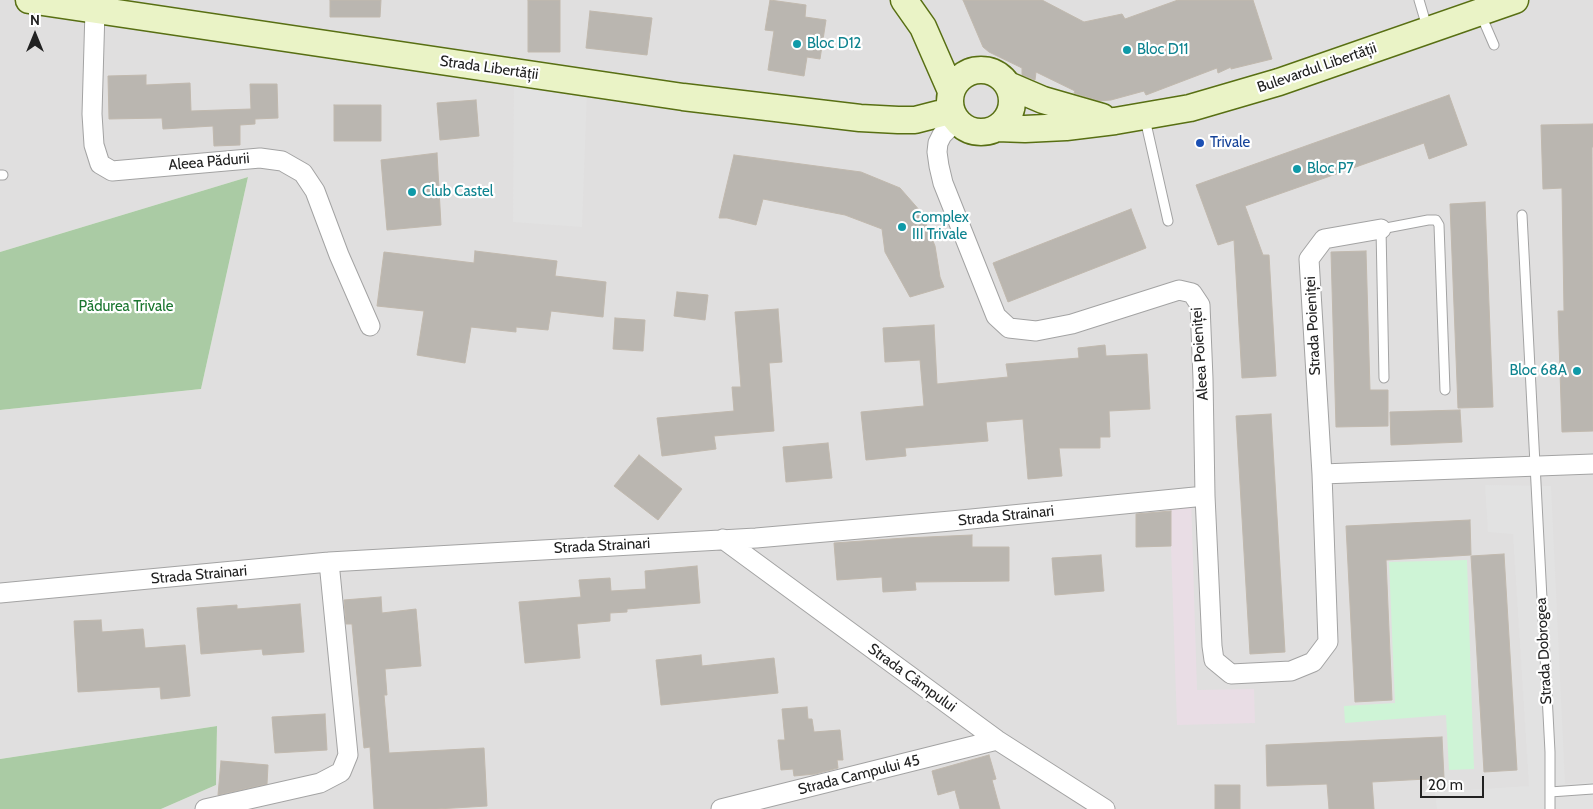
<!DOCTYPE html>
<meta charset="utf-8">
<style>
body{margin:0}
#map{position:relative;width:1593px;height:809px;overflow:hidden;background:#f1f0ea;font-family:Cabin,sans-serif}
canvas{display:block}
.north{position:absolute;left:10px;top:10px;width:50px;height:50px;-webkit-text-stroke:4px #fff;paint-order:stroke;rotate:0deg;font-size:14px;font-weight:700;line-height:20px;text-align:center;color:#222}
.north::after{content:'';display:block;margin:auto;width:18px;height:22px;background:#222;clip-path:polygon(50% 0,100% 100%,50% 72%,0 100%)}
.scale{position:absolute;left:1420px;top:776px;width:64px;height:22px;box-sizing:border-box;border:2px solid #222;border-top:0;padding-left:6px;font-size:15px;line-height:18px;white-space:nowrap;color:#222;-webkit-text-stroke:4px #fff;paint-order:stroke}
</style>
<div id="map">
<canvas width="1593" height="809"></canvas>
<div class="north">N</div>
<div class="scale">20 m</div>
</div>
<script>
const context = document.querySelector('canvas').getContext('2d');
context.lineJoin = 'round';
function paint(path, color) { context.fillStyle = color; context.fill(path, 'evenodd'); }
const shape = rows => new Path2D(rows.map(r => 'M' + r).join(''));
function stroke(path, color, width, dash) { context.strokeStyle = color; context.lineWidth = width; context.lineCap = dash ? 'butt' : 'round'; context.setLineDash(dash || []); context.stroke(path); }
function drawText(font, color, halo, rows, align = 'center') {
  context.font = font + ' Cabin,sans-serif'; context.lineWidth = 4.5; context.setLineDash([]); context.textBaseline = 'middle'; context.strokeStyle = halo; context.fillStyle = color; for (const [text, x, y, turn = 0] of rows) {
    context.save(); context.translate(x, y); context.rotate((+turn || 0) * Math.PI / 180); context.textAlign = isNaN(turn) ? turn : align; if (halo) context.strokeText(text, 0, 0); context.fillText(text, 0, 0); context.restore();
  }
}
paint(shape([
 [0,0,1593,0,1593,809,161,809,216,785,217,726,0,759,0,410,201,389,248,177,0,252]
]), '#e0dfdf');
paint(shape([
 [1171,497,1191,497,1197,690,1254,689,1255,723,1177,725,1171,546]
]), '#e9dde5');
paint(shape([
 [248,177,201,389,0,410,0,252],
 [217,726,216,785,161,809,0,809,0,759]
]), '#aacba4');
paint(shape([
 [1467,560,1474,769,1449,770,1446,715,1345,723,1344,706,1395,703,1389,562]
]), '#cef4d6');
paint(shape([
 [514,81,587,91,582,227,513,222],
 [1485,485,1551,486,1565,784,1593,782,1593,809,1437,809,1435,792,1529,786,1513,534,1488,532]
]), '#e2e2e2');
const building = shape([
 [330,0,381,0,380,17,330,17,330,0],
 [528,0,560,0,560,52,528,52,528,0],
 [770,0,806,5,805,17,826,20,820,59,807,57,804,76,768,70,774,31,765,30,770,0],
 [963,0,1042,0,1084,22,1122,14,1125,19,1178,0,1253,0,1272,59,1231,69,1231,67,1218,73,1217,68,1146,95,1144,91,1111,100,1099,101,1074,93,1075,91,1036,72,1035,80,1022,75,1022,68,989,52,983,47,963,0],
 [590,11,652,18,647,55,586,48,590,11],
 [146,75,146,85,190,83,191,111,251,109,250,84,277,84,278,118,255,119,255,124,240,125,240,145,214,146,213,126,163,129,162,118,109,119,108,76,146,75],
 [1449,95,1467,145,1429,159,1424,143,1245,206,1263,255,1269,255,1276,376,1242,378,1234,240,1218,245,1196,185,1449,95],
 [476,100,479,136,440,140,437,103,476,100],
 [334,105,381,105,381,141,334,141,334,105],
 [1593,124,1593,147,1592,147,1593,431,1562,432,1558,311,1564,311,1562,188,1543,189,1541,125,1593,124],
 [437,153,441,225,387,230,381,160,437,153],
 [734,155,861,172,900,188,921,212,935,246,940,277,944,287,910,297,885,252,882,229,845,215,763,199,756,225,727,218,719,218,734,155],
 [1485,202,1493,407,1458,408,1450,204,1485,202],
 [1131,209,1146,248,1008,302,993,263,1131,209],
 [475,251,557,261,555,276,606,282,603,317,551,311,548,330,516,327,516,332,471,327,465,363,417,355,424,311,377,306,384,252,474,263,475,251],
 [1366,251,1370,390,1388,390,1388,426,1336,427,1331,252,1366,251],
 [677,292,708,295,705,320,674,316,677,292],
 [778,309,782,362,769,363,774,431,714,436,716,449,662,456,657,418,734,411,732,387,741,387,735,312,778,309],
 [615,318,645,320,643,351,613,349,615,318],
 [934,325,937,384,1008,377,1006,364,1079,358,1078,348,1105,345,1106,356,1147,354,1150,409,1109,411,1110,437,1100,437,1100,448,1059,448,1062,476,1028,479,1023,419,986,422,988,441,905,448,906,456,866,460,861,412,924,406,920,360,885,362,883,328,934,325],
 [1460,410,1462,442,1391,445,1390,412,1460,410],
 [1271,414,1285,652,1250,654,1236,416,1271,414],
 [828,443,832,478,786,482,783,447,828,443],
 [639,455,682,489,658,520,614,486,639,455],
 [1171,511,1171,546,1136,547,1136,514,1171,511],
 [1470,520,1471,555,1386,560,1392,700,1355,702,1346,526,1470,520],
 [972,535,972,547,1009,547,1009,581,915,582,916,590,883,592,882,577,837,580,834,543,905,538,972,535],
 [1504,554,1517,770,1484,772,1471,556,1504,554],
 [1101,555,1104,591,1055,595,1052,558,1101,555],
 [697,566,700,603,627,609,627,612,610,613,610,621,577,624,580,658,525,663,519,602,581,597,579,580,610,578,611,591,646,589,645,571,697,566],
 [381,597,382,613,416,609,421,666,385,669,387,695,384,695,389,753,484,748,487,806,437,809,374,809,370,747,364,748,352,624,346,624,344,600,381,597],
 [300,604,304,652,263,655,262,649,201,654,197,608,237,605,237,609,300,604],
 [101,620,102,632,143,629,145,648,185,645,190,696,161,699,160,687,78,692,74,621,101,620],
 [701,655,702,666,774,658,778,693,661,705,656,660,701,655],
 [807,707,808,719,812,719,814,732,840,730,843,760,837,760,838,768,815,774,794,776,793,769,781,770,778,740,785,740,782,709,807,707],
 [325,714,327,750,275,753,272,717,325,714],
 [1442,737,1444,778,1372,782,1374,809,1329,809,1327,784,1267,786,1266,745,1442,737],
 [989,755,996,779,992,780,1000,809,960,809,955,790,938,795,932,771,989,755],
 [221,761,268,765,267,784,218,795,221,761],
 [1215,785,1240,785,1240,809,1215,809,1215,785]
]);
paint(building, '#bab6b0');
stroke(building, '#c1b9ae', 1);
const lane = shape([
 [1419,0,1427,27],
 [1481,15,1494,45],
 [1145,119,1168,221],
 [0,175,3,175],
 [1522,215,1550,752,1550,792,1593,789],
 [1384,378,1381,229,1428,220,1436,220,1439,225,1445,390],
 [1550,792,1550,809]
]);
const street = shape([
 [95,10,92,114,94,145,100,164,112,171,260,158,282,161,303,173,315,191,339,255,370,326],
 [956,121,942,135,938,143,937,152,939,166,943,183,996,316,1009,328,1036,331,1072,324,1179,290,1192,293,1200,305,1203,379,1205,496,1212,646,1214,660,1231,674,1291,671,1313,662,1328,642,1322,474,1309,259,1324,239,1381,229],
 [1322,474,1593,464],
 [723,539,997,740,1105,809],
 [0,593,329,562,756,538,951,521,1205,496],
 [205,809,320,783,341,772,348,755,329,562],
 [721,809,997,740]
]);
const secondary = shape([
 [29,0,683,97,860,118,898,120,915,120,950,111],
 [904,0,923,27,951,91],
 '950 101a31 31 0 1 1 62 0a31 31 0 1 1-62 0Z',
 [1008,85,1043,100,1102,117],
 [997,128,1025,129,1066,127,1115,121,1190,108,1279,82,1515,0]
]);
stroke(lane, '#a3a3a3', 11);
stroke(street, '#a3a3a3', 21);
stroke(secondary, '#586f13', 29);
stroke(lane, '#fff', 9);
stroke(street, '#fff', 19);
stroke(secondary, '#eaf3c6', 26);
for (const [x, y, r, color] of [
 [797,44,5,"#0f9aa8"],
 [1127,50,5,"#0f9aa8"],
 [1200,143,5,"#1a4fb4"],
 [1297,169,5,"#0f9aa8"],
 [412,192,5,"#0f9aa8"],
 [902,227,5,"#0f9aa8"],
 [1577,371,5,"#0f9aa8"]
]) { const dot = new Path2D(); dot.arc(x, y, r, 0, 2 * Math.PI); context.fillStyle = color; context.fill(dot); stroke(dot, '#fff', 2); }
drawText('15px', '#0d838f', '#fff', [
 ["Bloc D12",807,44],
 ["Bloc D11",1137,50],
 ["Bloc P7",1307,169],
 ["Club Castel",422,192],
 ["Complex",912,218],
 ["III Trivale",912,235],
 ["Bloc 68A",1567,371,"right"]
], 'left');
drawText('15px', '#222', '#fff', [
 ["Strada Libertății",489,68,8],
 ["Bulevardul Libertății",1317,68,-19],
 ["Aleea Pădurii",209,162,-5],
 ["Strada Poieniței",1313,326,-93],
 ["Aleea Poieniței",1200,354,-94],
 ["Strada Strainari",1006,516,-6],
 ["Strada Strainari",602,546,-3],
 ["Strada Strainari",199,575,-5],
 ["Strada Dobrogea",1544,651,-93],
 ["Strada Câmpului",912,678,36],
 ["Strada Campului 45",859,775,-14]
]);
drawText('15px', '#164399', '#fff', [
 ["Trivale",1210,143]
], 'left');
drawText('15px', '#1a762f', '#fff', [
 ["Pădurea Trivale",126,307]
]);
</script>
